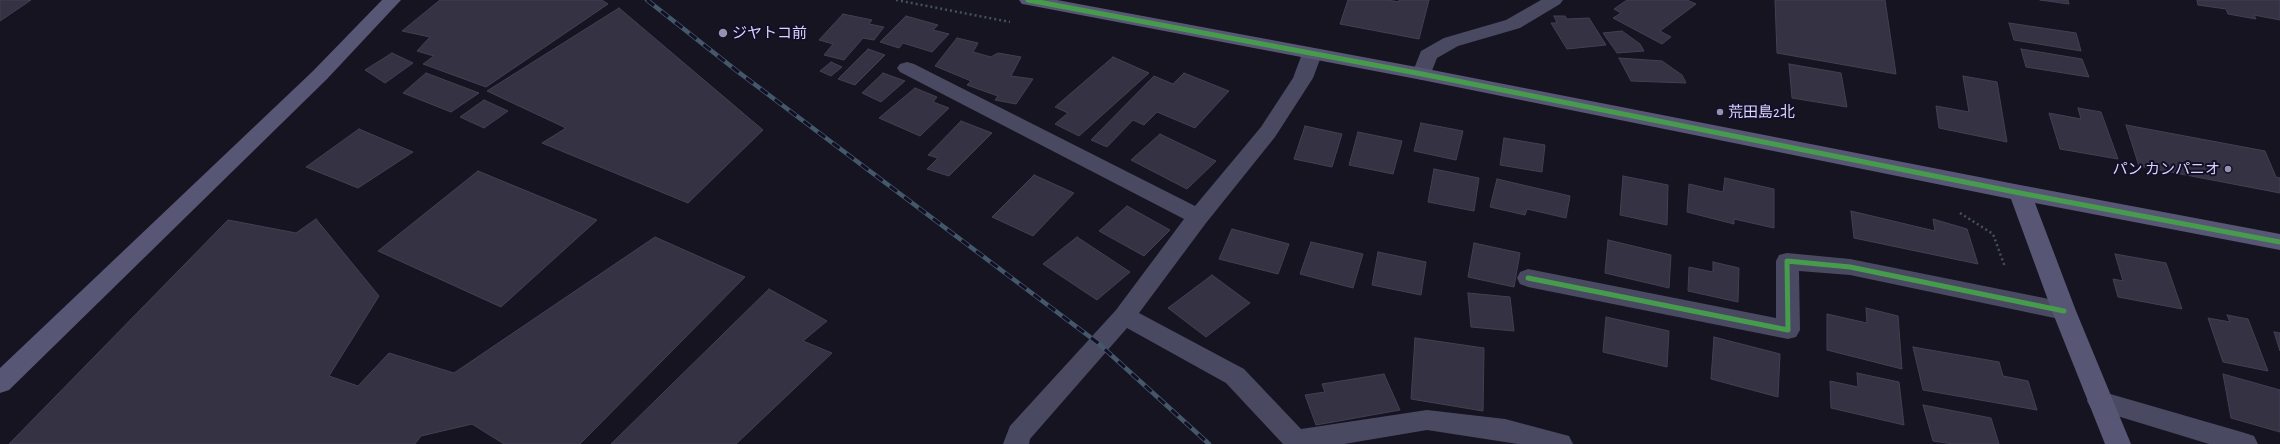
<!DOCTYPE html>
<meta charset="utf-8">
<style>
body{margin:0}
canvas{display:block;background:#161421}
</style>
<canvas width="2280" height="444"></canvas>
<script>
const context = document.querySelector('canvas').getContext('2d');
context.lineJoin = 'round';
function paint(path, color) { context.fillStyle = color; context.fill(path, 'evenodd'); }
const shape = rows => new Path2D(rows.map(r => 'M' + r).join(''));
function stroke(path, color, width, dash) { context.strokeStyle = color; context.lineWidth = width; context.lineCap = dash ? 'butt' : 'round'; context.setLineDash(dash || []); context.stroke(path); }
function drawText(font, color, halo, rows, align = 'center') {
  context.font = font + ' "Alegreya Sans","Noto Sans JP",sans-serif'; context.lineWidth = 4; context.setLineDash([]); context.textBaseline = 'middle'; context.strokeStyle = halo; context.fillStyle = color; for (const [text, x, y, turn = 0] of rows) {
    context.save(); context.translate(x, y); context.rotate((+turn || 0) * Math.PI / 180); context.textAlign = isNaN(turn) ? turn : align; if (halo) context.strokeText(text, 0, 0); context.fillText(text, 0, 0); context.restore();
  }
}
const building = shape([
 [0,0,31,0,0,21,0,0],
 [440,0,602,0,608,4,486,87,423,64,434,56,417,51,430,37,402,31,440,0],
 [1348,0,1388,0,1399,2,1399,0,1429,0,1419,39,1340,24,1348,0],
 [1627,0,1687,0,1696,4,1660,31,1671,37,1662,44,1613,18,1621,13,1614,9,1627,0],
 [1775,0,1885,0,1896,74,1777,53,1775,0],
 [2040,0,2068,0,2069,4,2040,0],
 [2197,0,2280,0,2280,20,2254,15,2256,19,2228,14,2226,9,2198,5,2197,0],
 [619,8,763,130,688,203,542,143,566,128,487,91,619,8],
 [843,14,872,20,869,24,884,27,874,40,863,38,844,60,824,55,833,44,819,40,843,14],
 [906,16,938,25,933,30,949,34,932,52,903,43,899,48,880,42,906,16],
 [1554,16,1565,16,1567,19,1589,18,1606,45,1567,49,1551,23,1557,23,1554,16],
 [2009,23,2076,33,2081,51,2014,40,2009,23],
 [1622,31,1640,44,1644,51,1617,53,1603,33,1622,31],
 [957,38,978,43,973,52,991,57,998,53,1021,57,1011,76,1033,79,1016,104,995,100,998,96,967,85,971,81,935,66,957,38],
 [868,49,885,55,855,85,838,79,868,49],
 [2021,49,2082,59,2089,77,2026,67,2021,49],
 [392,53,413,63,385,83,365,70,392,53],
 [1113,57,1149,73,1079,136,1055,124,1068,113,1055,107,1113,57],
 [1619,58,1662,61,1682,75,1686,83,1631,81,1619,58],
 [831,62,842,67,831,76,820,71,831,62],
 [1789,64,1841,73,1847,107,1792,98,1789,64],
 [426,73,479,93,451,112,403,93,426,73],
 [883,73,905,81,881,102,862,93,883,73],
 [1184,73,1229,91,1195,128,1157,112,1144,125,1133,120,1107,147,1091,140,1154,76,1173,84,1184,73],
 [1963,76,1997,82,2007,142,1939,128,1936,106,1969,112,1963,76],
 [915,88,937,97,933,102,949,108,920,136,879,118,915,88],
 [484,100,508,111,484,128,460,117,484,100],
 [2078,108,2101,112,2118,159,2060,149,2049,113,2081,119,2078,108],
 [961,121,992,133,949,176,927,169,938,158,928,155,961,121],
 [1421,123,1463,131,1456,160,1414,151,1421,123],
 [2126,125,2265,151,2276,177,2280,178,2280,193,2139,166,2126,125],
 [1305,126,1342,134,1332,167,1294,159,1305,126],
 [359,129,413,152,358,188,306,167,359,129],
 [1358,132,1402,141,1393,174,1349,165,1358,132],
 [1160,134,1216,161,1187,189,1131,160,1160,134],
 [1504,138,1545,145,1542,172,1500,165,1504,138],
 [1434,169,1479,178,1474,211,1428,202,1434,169],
 [478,171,597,220,501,307,378,251,478,171],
 [1034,175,1074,193,1033,236,992,217,1034,175],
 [1623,176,1668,185,1667,225,1620,215,1623,176],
 [1725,178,1774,189,1774,228,1734,219,1734,224,1687,212,1689,184,1723,192,1725,178],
 [1497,179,1570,196,1566,218,1527,209,1525,215,1490,207,1497,179],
 [1127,206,1170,230,1144,256,1099,231,1127,206],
 [1851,211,1935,231,1933,219,1967,229,1978,264,1854,238,1851,211],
 [316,219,379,296,329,376,358,386,389,353,454,373,655,237,745,277,580,444,504,444,472,424,421,436,415,444,9,444,228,220,296,233,316,219],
 [1232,229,1289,244,1278,274,1219,259,1232,229],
 [1077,237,1130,272,1097,300,1043,264,1077,237],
 [1608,240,1671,255,1669,288,1605,273,1608,240],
 [1311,242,1363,254,1353,288,1300,274,1311,242],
 [1474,243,1520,253,1514,287,1468,277,1474,243],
 [1378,252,1426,262,1421,295,1372,285,1378,252],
 [2115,254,2166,263,2182,309,2118,297,2113,279,2123,281,2115,254],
 [1713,262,1739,268,1738,302,1688,291,1689,267,1713,272,1713,262],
 [1212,275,1250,303,1206,337,1168,308,1212,275],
 [769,289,827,321,803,341,832,353,736,444,611,444,769,289],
 [1468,293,1510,297,1514,331,1471,327,1468,293],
 [1866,308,1898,316,1902,369,1827,350,1827,314,1867,323,1866,308],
 [2227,315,2248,319,2268,371,2223,362,2208,318,2230,322,2227,315],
 [1606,317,1669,331,1667,367,1603,352,1606,317],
 [2274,332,2280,333,2280,351,2274,332],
 [1714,337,1780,354,1778,397,1711,379,1714,337],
 [1415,338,1484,348,1483,411,1411,399,1415,338],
 [1913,347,1999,362,2003,376,2028,381,2037,410,1923,390,1913,347],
 [1857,373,1899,382,1904,425,1831,408,1830,381,1858,387,1857,373],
 [1384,374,1400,410,1316,425,1305,395,1325,392,1322,384,1384,374],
 [2223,374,2280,390,2280,432,2231,418,2223,374],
 [1923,405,1991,418,1999,444,1953,444,1933,441,1923,405]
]);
paint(building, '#343243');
stroke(building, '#433f54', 1);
stroke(shape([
 [896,0,1010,22],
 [1960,213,1993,234,2005,267]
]), '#44505f', 2.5, [2, 3]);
paint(shape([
 [1541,0,1563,0,1560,4,1520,28,1458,46,1437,58,1429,78,1422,80,1415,78,1412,74,1421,51,1444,38,1506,20,1541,0],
 [1312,48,1319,50,1322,54,1313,78,1275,137,1206,223,1139,313,1244,369,1301,429,1427,410,1505,419,1569,436,1573,444,1518,444,1427,430,1344,444,1283,444,1226,383,1127,328,1030,439,1029,444,1003,444,1010,426,1116,310,1184,219,900,72,897,68,900,64,907,62,914,64,1195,206,1261,127,1293,78,1302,54,1305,50,1312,48],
 [1787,253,1850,259,2064,302,2072,305,2076,311,2072,317,2064,320,1850,275,1799,271,1800,330,1796,337,1788,339,1528,287,1520,284,1517,278,1520,272,1528,269,1776,318,1776,261,1779,255,1787,253],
 [2100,391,2245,433,2254,436,2258,444,2209,444,2091,408,2087,401,2091,394,2100,391]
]), '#4a4962');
paint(shape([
 [382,0,401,0,327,79,9,390,0,393,0,368,313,71,382,0],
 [1019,0,1057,0,1422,68,2020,185,2280,234,2280,250,2035,203,2076,311,2131,444,2105,444,2052,311,2011,199,1422,80,1028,5,1022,4,1019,0]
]), '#575674');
const rail = shape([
 [647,0,737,71,1098,343,1209,444]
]);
stroke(rail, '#43596b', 4.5);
stroke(rail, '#130f26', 3, [9]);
stroke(shape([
 [1028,0,1422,74,2020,193,2280,242],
 [1528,278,1788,330,1787,261,1850,267,2064,311]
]), '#469c4c', 5);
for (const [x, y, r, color] of [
 [723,33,5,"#9591b1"],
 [1720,112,4,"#9591b1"],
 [2228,169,4,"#9591b1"]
]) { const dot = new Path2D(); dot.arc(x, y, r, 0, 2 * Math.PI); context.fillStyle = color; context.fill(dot); stroke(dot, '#130f26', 1.5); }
drawText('15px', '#d9d4ff', '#130f26', [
 ["ジヤトコ前",732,33],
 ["荒田島2北",1728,112],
 ["パン カンパニオ",2220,169,"right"]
], 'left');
</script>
